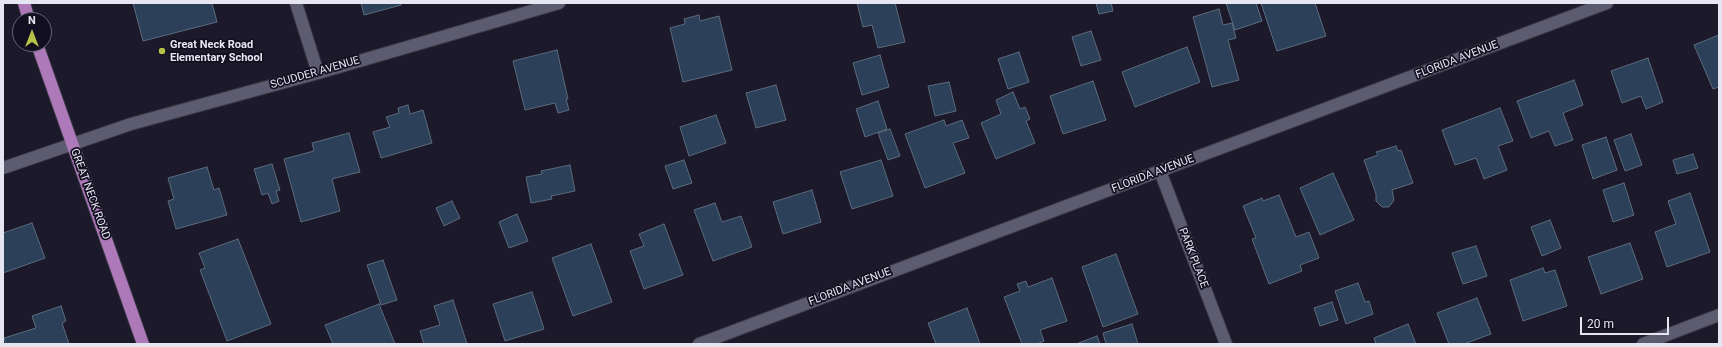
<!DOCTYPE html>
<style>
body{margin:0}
#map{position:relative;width:1722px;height:347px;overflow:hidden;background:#1b192a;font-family:Roboto,sans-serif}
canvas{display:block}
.frame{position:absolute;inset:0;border:4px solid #e6e5f2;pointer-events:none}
.north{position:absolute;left:12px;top:12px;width:40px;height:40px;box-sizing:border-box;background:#120f20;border:1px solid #676574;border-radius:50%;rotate:0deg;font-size:11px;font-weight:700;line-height:16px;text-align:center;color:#e6e5f2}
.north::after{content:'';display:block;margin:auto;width:14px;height:18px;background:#b6c148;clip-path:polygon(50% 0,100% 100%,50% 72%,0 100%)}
.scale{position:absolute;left:1580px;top:317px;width:89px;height:18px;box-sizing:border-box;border:2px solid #e6e5f2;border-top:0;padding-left:5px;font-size:12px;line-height:14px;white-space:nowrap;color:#e6e5f2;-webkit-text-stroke:3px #120f20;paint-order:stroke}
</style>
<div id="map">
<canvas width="1722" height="347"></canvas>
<div class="frame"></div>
<div class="north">N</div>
<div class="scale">20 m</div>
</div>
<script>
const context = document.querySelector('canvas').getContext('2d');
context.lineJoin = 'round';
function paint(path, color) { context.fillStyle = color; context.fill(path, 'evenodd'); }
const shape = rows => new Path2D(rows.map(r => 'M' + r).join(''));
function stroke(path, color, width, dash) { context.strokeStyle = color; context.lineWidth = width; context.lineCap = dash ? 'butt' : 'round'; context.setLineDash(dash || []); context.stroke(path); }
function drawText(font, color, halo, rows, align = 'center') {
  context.font = font + ' Roboto,sans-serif'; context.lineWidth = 3.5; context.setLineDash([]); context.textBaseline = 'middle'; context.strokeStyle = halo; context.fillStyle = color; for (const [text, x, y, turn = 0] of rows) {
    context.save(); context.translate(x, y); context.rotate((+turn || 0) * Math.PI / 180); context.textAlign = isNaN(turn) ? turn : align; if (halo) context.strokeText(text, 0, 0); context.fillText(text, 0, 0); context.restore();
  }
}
const building = shape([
 [133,3,212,3,217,22,143,41,133,3],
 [361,3,401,3,401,5,364,15,361,3],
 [857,3,895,3,905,42,878,48,872,25,863,27,857,3],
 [1096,3,1111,3,1113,11,1099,14,1096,3],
 [1226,3,1256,3,1262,21,1235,30,1226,3],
 [1261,3,1315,3,1326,36,1277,51,1261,3],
 [1219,9,1223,25,1232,23,1236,38,1228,40,1239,80,1212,87,1193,17,1219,9],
 [699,15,700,21,719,16,732,70,683,82,670,28,685,24,684,19,699,15],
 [1091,31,1101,60,1081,66,1072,37,1091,31],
 [1719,35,1719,87,1713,89,1694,45,1719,35],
 [1187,47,1200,82,1135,107,1122,72,1187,47],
 [557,50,568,99,566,99,569,110,558,113,555,103,525,110,513,61,557,50],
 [1019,52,1029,82,1008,89,998,59,1019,52],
 [880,55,889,87,862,95,853,63,880,55],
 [1648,58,1663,102,1646,109,1641,96,1622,103,1611,71,1648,58],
 [1574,80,1583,105,1563,113,1573,140,1555,146,1549,131,1531,138,1517,101,1574,80],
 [1093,81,1106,120,1063,134,1050,96,1093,81],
 [949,82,956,111,935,116,928,86,949,82],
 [776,85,786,120,756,128,746,93,776,85],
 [1013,92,1020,109,1025,107,1030,119,1026,121,1035,143,996,159,981,123,1001,114,996,100,1013,92],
 [878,101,887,129,865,137,856,109,878,101],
 [408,105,410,114,423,110,432,143,381,158,373,132,390,127,386,117,399,113,398,108,408,105],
 [1500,108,1513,141,1498,146,1507,170,1484,179,1476,158,1455,165,1442,130,1500,108],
 [716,115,726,143,689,156,680,127,716,115],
 [944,120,946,126,962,120,969,138,953,143,965,173,925,188,905,134,944,120],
 [890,129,900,156,888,160,878,133,890,129],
 [349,133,360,172,332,179,340,211,301,222,284,159,314,151,312,143,349,133],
 [1631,134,1642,165,1625,171,1614,140,1631,134],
 [1606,137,1617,170,1593,179,1582,145,1606,137],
 [1396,146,1398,151,1401,150,1413,183,1392,190,1394,200,1389,207,1382,207,1376,201,1376,194,1364,160,1378,155,1376,152,1396,146],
 [1693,154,1698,168,1677,174,1673,160,1693,154],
 [684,160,692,183,673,189,665,166,684,160],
 [881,160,893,196,852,209,840,172,881,160],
 [272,164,280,190,276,191,279,201,272,204,268,193,262,195,254,169,272,164],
 [570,165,575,191,551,196,552,199,531,203,526,177,542,174,541,171,570,165],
 [207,167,214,190,219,188,227,215,176,229,168,201,174,199,168,178,207,167],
 [1333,173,1354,220,1320,235,1300,188,1333,173],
 [1624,183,1634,215,1613,222,1603,190,1624,183],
 [812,190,821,222,783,234,773,202,812,190],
 [1690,193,1710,252,1667,267,1655,232,1676,224,1668,201,1690,193],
 [1279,195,1296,237,1309,232,1319,258,1300,265,1302,271,1269,284,1252,239,1256,238,1243,206,1262,198,1263,201,1279,195],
 [452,201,460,218,444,226,436,208,452,201],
 [715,203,722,222,741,216,752,247,713,261,694,210,715,203],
 [517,214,528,241,509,248,499,222,517,214],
 [1550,220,1561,248,1542,256,1531,227,1550,220],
 [32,223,45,258,3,273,3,233,32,223],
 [664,224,683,275,644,289,630,251,644,246,639,234,664,224],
 [238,239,271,324,227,341,200,270,205,268,199,253,238,239],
 [1630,243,1643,279,1601,294,1588,257,1630,243],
 [591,244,612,302,573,316,552,258,591,244],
 [1476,246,1487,276,1463,284,1452,253,1476,246],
 [1116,254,1138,314,1103,327,1082,267,1116,254],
 [383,260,397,300,381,305,367,265,383,260],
 [1543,268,1545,273,1555,270,1567,306,1523,321,1510,280,1543,268],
 [1052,278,1067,321,1040,330,1044,341,1037,344,1022,344,1004,297,1020,291,1017,284,1026,281,1028,287,1052,278],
 [1358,283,1365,302,1369,301,1373,314,1346,324,1335,291,1358,283],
 [532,292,544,329,505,341,493,304,532,292],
 [1477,298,1491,334,1464,344,1449,344,1437,313,1477,298],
 [453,300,467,344,424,344,420,331,440,325,434,306,453,300],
 [1332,302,1338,320,1320,326,1314,308,1332,302],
 [379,304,395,344,333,344,325,325,379,304],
 [61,306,66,321,62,323,69,344,6,344,4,338,36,328,32,316,61,306],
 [967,308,980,344,936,344,928,323,967,308],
 [1132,324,1138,344,1106,344,1103,333,1132,324],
 [1408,324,1416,344,1376,344,1374,338,1408,324],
 [1097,336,1100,344,1076,344,1097,336]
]);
paint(building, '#2c4059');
stroke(building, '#5c6b7d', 1);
const minor = shape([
 [296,3,318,73],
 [3,168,131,124,318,73,559,3],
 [1160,171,1226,344],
 [699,344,1607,3],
 [1643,344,1719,315]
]);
const major = shape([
 [24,3,29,20],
 [37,44,143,344]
]);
stroke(minor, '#373643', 14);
stroke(major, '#373643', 14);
stroke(minor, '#5d5b70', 12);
stroke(major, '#ad79b9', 12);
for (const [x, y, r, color] of [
 [162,51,4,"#b6c148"]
]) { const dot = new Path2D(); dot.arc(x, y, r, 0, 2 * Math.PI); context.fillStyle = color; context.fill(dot); stroke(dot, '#120f20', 1.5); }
drawText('bold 11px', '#e6e5f2', '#120f20', [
 ["Great Neck Road",170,45],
 ["Elementary School",170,58]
], 'left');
drawText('11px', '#e6e5f2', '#120f20', [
 ["FLORIDA AVENUE",1457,60,-21],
 ["SCUDDER AVENUE",315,73,-16],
 ["FLORIDA AVENUE",1153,174,-21],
 ["GREAT NECK ROAD",90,194,70],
 ["PARK PLACE",1193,258,69],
 ["FLORIDA AVENUE",850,287,-21]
]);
</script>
